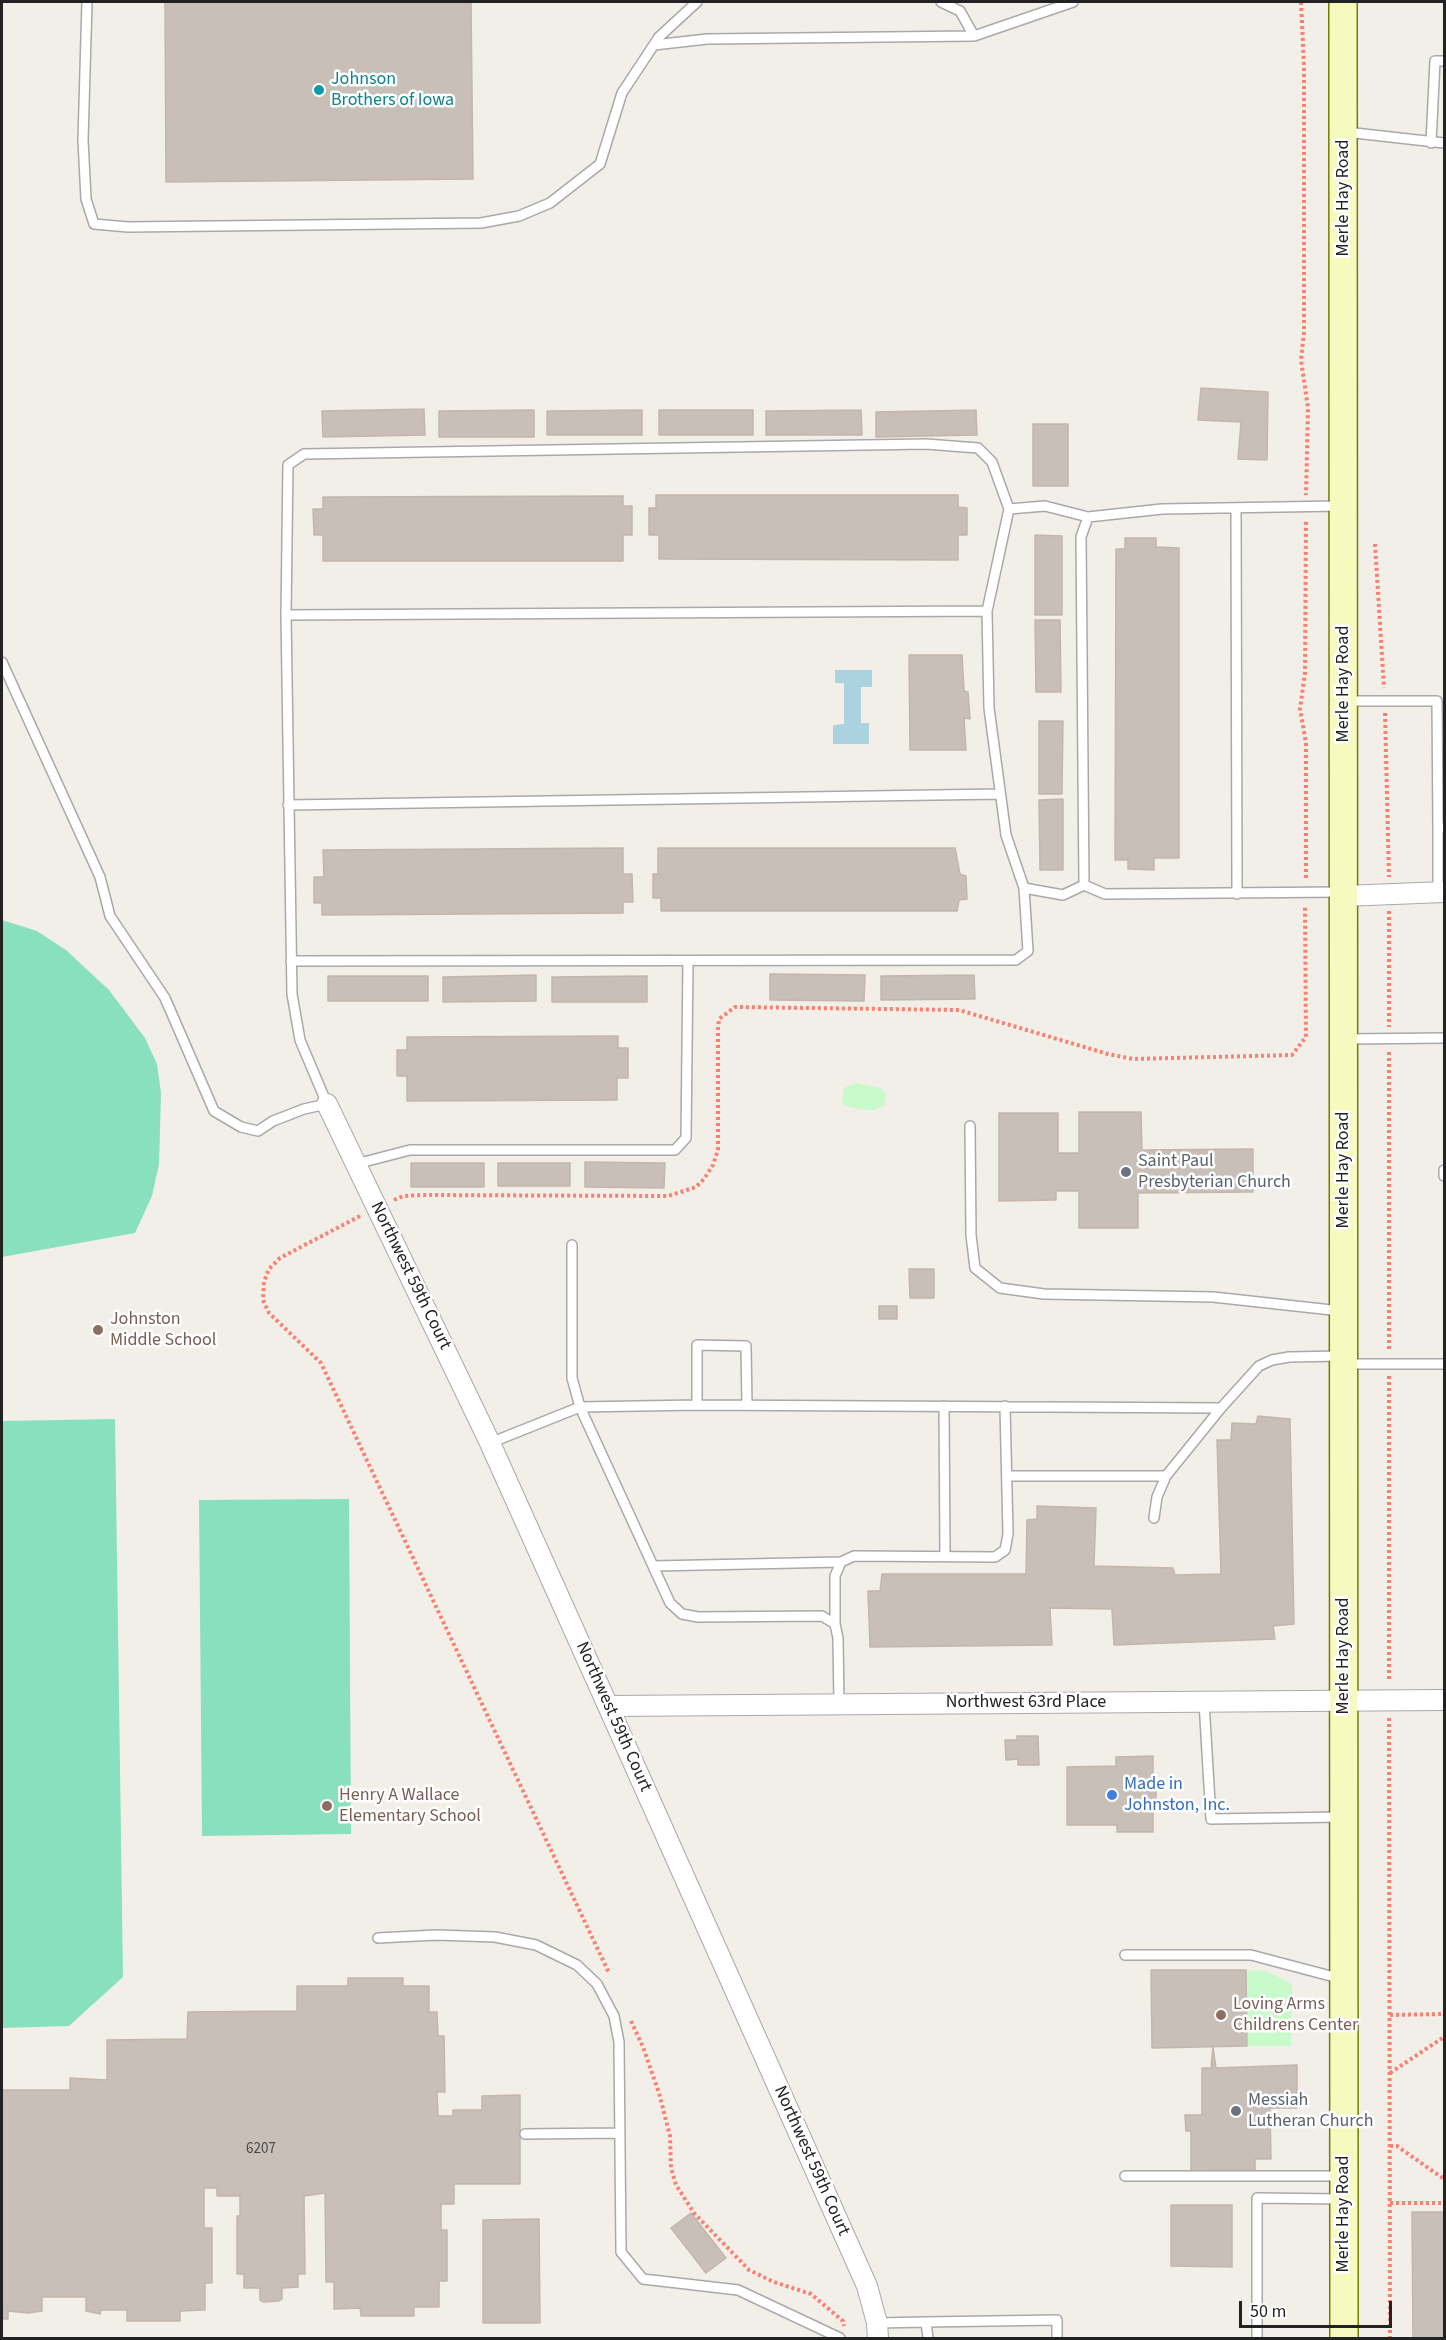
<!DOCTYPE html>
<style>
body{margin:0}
#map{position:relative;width:1446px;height:2340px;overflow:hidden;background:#f2efe9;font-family:"Source Sans 3",sans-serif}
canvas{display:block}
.frame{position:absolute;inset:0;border:3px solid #222;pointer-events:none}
.scale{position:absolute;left:1239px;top:2301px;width:153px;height:27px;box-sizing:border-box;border:3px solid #222;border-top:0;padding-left:8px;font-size:18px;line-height:21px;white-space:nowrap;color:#222;-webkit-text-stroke:4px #fff;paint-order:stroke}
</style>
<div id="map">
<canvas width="1446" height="2340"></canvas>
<div class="frame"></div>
<div class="scale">50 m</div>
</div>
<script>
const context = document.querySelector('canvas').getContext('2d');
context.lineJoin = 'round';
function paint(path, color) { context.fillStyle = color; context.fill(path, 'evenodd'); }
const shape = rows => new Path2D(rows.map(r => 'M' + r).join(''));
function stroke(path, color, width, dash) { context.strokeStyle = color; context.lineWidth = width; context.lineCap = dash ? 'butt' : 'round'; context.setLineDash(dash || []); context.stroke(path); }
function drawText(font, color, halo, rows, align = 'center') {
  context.font = font + ' "Source Sans 3",sans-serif'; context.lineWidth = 5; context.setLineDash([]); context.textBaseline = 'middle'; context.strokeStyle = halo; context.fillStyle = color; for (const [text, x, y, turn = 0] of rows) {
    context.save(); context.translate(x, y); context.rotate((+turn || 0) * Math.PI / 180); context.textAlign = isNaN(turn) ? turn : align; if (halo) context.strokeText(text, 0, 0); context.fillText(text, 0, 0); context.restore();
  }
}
paint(shape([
 [856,1083,881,1088,886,1095,884,1106,874,1110,867,1110,849,1107,842,1103,844,1088],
 [1246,1970,1266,1971,1292,1984,1291,2046,1247,2046]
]), '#c8facc');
paint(shape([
 [2,920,37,931,66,950,109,990,145,1038,157,1064,161,1093,159,1164,152,1196,135,1233,2,1257],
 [115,1419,123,1977,69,2026,2,2028,2,1421],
 [349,1499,351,1834,202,1836,199,1500]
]), '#88e0be');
paint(shape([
 [835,670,872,670,872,687,861,687,861,723,869,723,869,744,833,744,833,725,844,724,844,683,835,683]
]), '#aad3df');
const building = shape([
 [165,2,471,2,473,179,166,182,165,2],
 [1201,388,1268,392,1267,460,1238,459,1241,422,1198,420,1201,388],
 [424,409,425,435,323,437,322,411,424,409],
 [534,410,534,437,439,437,439,411,534,410],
 [642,410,642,435,547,435,547,411,642,410],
 [659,410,753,410,753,435,659,435,659,410],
 [861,410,862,435,766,435,766,411,861,410],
 [976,410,977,435,876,437,876,412,976,410],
 [1033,424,1068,424,1068,486,1033,486,1033,424],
 [656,495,958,495,958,507,967,508,967,535,958,535,958,560,659,559,659,535,649,535,649,508,656,508,656,495],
 [623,496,623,506,632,506,632,535,623,535,623,561,323,561,323,535,314,535,313,509,323,509,323,497,623,496],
 [1035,535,1062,536,1062,615,1035,615,1035,535],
 [1125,538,1156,538,1156,547,1179,548,1179,858,1154,858,1154,870,1128,869,1128,860,1115,860,1116,549,1125,549,1125,538],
 [1035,620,1060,620,1061,692,1036,692,1035,620],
 [909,655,962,655,964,691,968,692,970,719,964,718,966,750,910,750,909,655],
 [1039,721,1063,721,1062,794,1039,794,1039,721],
 [1063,799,1063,870,1040,870,1039,800,1063,799],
 [623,848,623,874,632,874,633,902,623,902,623,913,322,915,322,903,314,903,314,877,324,877,323,850,623,848],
 [658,848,955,848,960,874,966,876,967,899,959,900,957,911,661,911,661,898,653,898,653,874,658,874,658,848],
 [770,974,865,975,864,1001,770,1000,770,974],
 [536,975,536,1001,443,1002,443,977,536,975],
 [974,975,975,999,881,1000,881,976,974,975],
 [328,976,428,976,428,1001,328,1001,328,976],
 [647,976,647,1002,552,1002,552,977,647,976],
 [618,1036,618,1048,628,1048,628,1078,617,1078,617,1100,407,1101,407,1076,397,1076,397,1050,407,1050,407,1037,618,1036],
 [1079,1112,1141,1112,1142,1150,1253,1149,1253,1192,1138,1193,1138,1228,1079,1228,1079,1191,1056,1191,1056,1200,999,1201,999,1113,1058,1113,1058,1153,1079,1153,1079,1112],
 [585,1162,665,1163,664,1188,585,1187,585,1162],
 [411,1163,484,1163,484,1187,411,1187,411,1163],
 [498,1163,570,1163,570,1186,498,1186,498,1163],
 [909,1269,934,1269,934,1298,910,1298,909,1269],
 [879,1306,897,1306,897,1319,879,1319,879,1306],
 [1258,1416,1290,1419,1294,1624,1273,1626,1275,1639,1114,1645,1112,1609,1050,1608,1052,1645,870,1647,868,1591,880,1591,882,1574,1026,1574,1027,1520,1037,1519,1037,1506,1096,1508,1094,1566,1173,1568,1175,1575,1221,1574,1217,1440,1231,1440,1232,1423,1256,1424,1258,1416],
 [1017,1736,1038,1736,1039,1765,1018,1765,1018,1759,1006,1760,1005,1740,1017,1740,1017,1736],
 [1153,1756,1153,1788,1156,1788,1156,1803,1153,1803,1153,1832,1117,1832,1117,1825,1067,1825,1067,1767,1116,1766,1116,1757,1153,1756],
 [1151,1970,1246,1970,1247,2046,1152,2048,1151,1970],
 [348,1978,403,1978,403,1986,429,1986,429,2012,437,2012,438,2036,444,2036,445,2092,437,2092,438,2116,453,2116,453,2110,482,2110,482,2096,520,2095,520,2184,454,2184,454,2204,441,2204,441,2230,447,2230,447,2281,439,2281,439,2307,414,2307,414,2316,361,2316,360,2308,334,2309,334,2282,326,2282,325,2193,304,2196,305,2274,298,2274,298,2287,282,2288,282,2299,279,2301,263,2302,260,2300,260,2288,244,2288,244,2274,237,2274,237,2216,240,2216,240,2196,217,2196,217,2188,204,2188,204,2228,212,2228,212,2283,205,2283,205,2310,180,2311,180,2321,127,2321,127,2310,101,2310,100,2314,86,2311,86,2297,42,2297,42,2311,28,2313,8,2311,8,2319,2,2319,2,2090,70,2090,70,2078,107,2080,107,2040,187,2039,188,2012,297,2011,297,1986,348,1986,348,1978],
 [1213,2047,1216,2068,1297,2065,1297,2108,1270,2108,1271,2159,1255,2159,1255,2170,1191,2171,1191,2131,1186,2131,1185,2115,1202,2115,1202,2068,1211,2068,1213,2047],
 [1171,2205,1232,2205,1232,2267,1171,2266,1171,2205],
 [1412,2212,1444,2212,1444,2338,1413,2338,1412,2212],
 [691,2213,726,2258,706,2273,671,2228,691,2213],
 [539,2219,540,2323,483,2323,483,2220,539,2219]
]);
paint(building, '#c7bfb8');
stroke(building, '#c4b6ab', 1.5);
const lane = shape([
 [87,2,83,140,86,199,94,224,128,227,481,223,519,216,550,203,600,164,622,93,659,37,697,2],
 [941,2,960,11,974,36,1073,2],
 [654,45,707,39,974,36],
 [1346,132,1444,143],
 [1431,143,1435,61,1444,61],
 [1339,506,1162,509,1088,517,1081,537,1084,885,1105,894,1341,892],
 [1236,508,1237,894],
 [286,615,288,465,304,454,926,444,978,448,992,462,1009,509],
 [2,662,100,877,110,916,165,998,214,1111,241,1127,258,1131,273,1121,304,1109,327,1104,300,1040,292,994,286,615,987,611],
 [1346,701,1437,701,1438,828],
 [288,805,1000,794],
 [1084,885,1063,895,1024,888,1006,835,989,708,987,611,1009,509,1045,506,1088,517],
 [1438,892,1438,828,1443,828],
 [291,961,1016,960,1028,951,1024,888],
 [1346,1039,1444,1038],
 [970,1126,971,1235,975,1268,1000,1288,1044,1294,1213,1297,1341,1311],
 [356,1164,410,1150,675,1150,686,1138,688,961],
 [1444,1170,1444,1176],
 [572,1245,572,1378,580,1407,670,1603,682,1614,698,1617,822,1616,835,1624,838,1638,839,1705],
 [1345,1364,1444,1364],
 [697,1405,697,1345,746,1346,747,1405],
 [944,1406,945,1556],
 [490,1443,580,1407,697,1405,1221,1408,1259,1366,1272,1360,1289,1357,1340,1356],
 [1007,1476,1166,1476,1221,1408],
 [1154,1518,1157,1497,1166,1476],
 [654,1566,841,1562],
 [835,1624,835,1576,841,1562,854,1556,995,1557,1005,1550,1008,1534,1005,1406],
 [1204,1702,1211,1819,1341,1817],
 [378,1938,436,1935,495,1937,536,1945,577,1965,597,1984,614,2016,619,2042,621,2252,643,2279,738,2290,840,2338],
 [1125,1955,1251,1955,1342,1979],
 [525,2134,618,2133],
 [1125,2176,1342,2176],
 [926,2322,1057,2320,1057,2338],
 [877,2323,926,2322,928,2338],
 [1257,2338,1257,2198,1342,2199]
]);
const street = shape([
 [1344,896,1444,892],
 [327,1104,490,1443,608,1706,867,2286,877,2323,878,2338],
 [608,1706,1444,1700]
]);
const secondary = shape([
 [1343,2,1344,2338]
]);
stroke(lane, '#a9a9a9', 12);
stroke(street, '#a9a9a9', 22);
stroke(secondary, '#707d05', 30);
stroke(shape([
 [1301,2,1304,66,1304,332,1301,360,1308,408,1306,495],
 [1375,544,1384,688],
 [1385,713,1389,877],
 [1306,878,1306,743,1300,709,1305,673,1306,520],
 [1389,911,1389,1027],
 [1389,1052,1389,1351],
 [394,1200,403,1196,423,1195,668,1196,696,1187,704,1179,713,1165,718,1150,718,1029,719,1019,735,1007,959,1010,1108,1054,1133,1059,1292,1055,1306,1037,1305,906],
 [360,1216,280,1258,269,1269,264,1282,263,1300,269,1313,321,1363,609,1973],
 [1389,1376,1389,1681],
 [1389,1718,1390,2338],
 [1390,2015,1444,2014],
 [631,2021,643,2047,659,2093,670,2136,671,2168,676,2185,694,2213,749,2270,774,2282,811,2294,843,2321,844,2326],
 [1390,2073,1444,2037],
 [1390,2146,1397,2146,1444,2179],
 [1390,2203,1444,2203]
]), '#fa8072', 4, [3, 3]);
stroke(lane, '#fff', 9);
stroke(street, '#fff', 20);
stroke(secondary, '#f7fabf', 27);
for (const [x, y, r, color] of [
 [319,90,6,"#0f9aa8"],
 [1126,1172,6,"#6b7280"],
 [98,1330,6,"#8d6e63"],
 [1112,1795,6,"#3f7fe0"],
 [327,1806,6,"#8d6e63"],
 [1221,2015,6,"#8d6e63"],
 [1236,2111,6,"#6b7280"]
]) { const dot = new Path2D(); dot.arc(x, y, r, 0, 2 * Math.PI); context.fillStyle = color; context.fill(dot); stroke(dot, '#fff', 2); }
drawText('15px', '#4b4948', null, [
 ["6207",261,2150]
]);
drawText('18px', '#0d838f', '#fff', [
 ["Johnson",331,80],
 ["Brothers of Iowa",331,101]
], 'left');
drawText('18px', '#222', '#fff', [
 ["Merle Hay Road",1344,198,-90],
 ["Merle Hay Road",1344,684,-90],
 ["Merle Hay Road",1344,1170,-90],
 ["Northwest 59th Court",410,1276,64],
 ["Merle Hay Road",1344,1656,-90],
 ["Northwest 63rd Place",1026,1703],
 ["Northwest 59th Court",613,1717,66],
 ["Northwest 59th Court",811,2161,66],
 ["Merle Hay Road",1344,2214,-90]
]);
drawText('18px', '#5b616d', '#fff', [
 ["Saint Paul",1138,1162],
 ["Presbyterian Church",1138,1183],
 ["Messiah",1248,2101],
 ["Lutheran Church",1248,2122]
], 'left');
drawText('18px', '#785e54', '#fff', [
 ["Johnston",110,1320],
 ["Middle School",110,1341],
 ["Henry A Wallace",339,1796],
 ["Elementary School",339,1817],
 ["Loving Arms",1233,2005],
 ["Childrens Center",1233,2026]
], 'left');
drawText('18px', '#366cbe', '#fff', [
 ["Made in",1124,1785],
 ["Johnston, Inc.",1124,1806]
], 'left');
</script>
